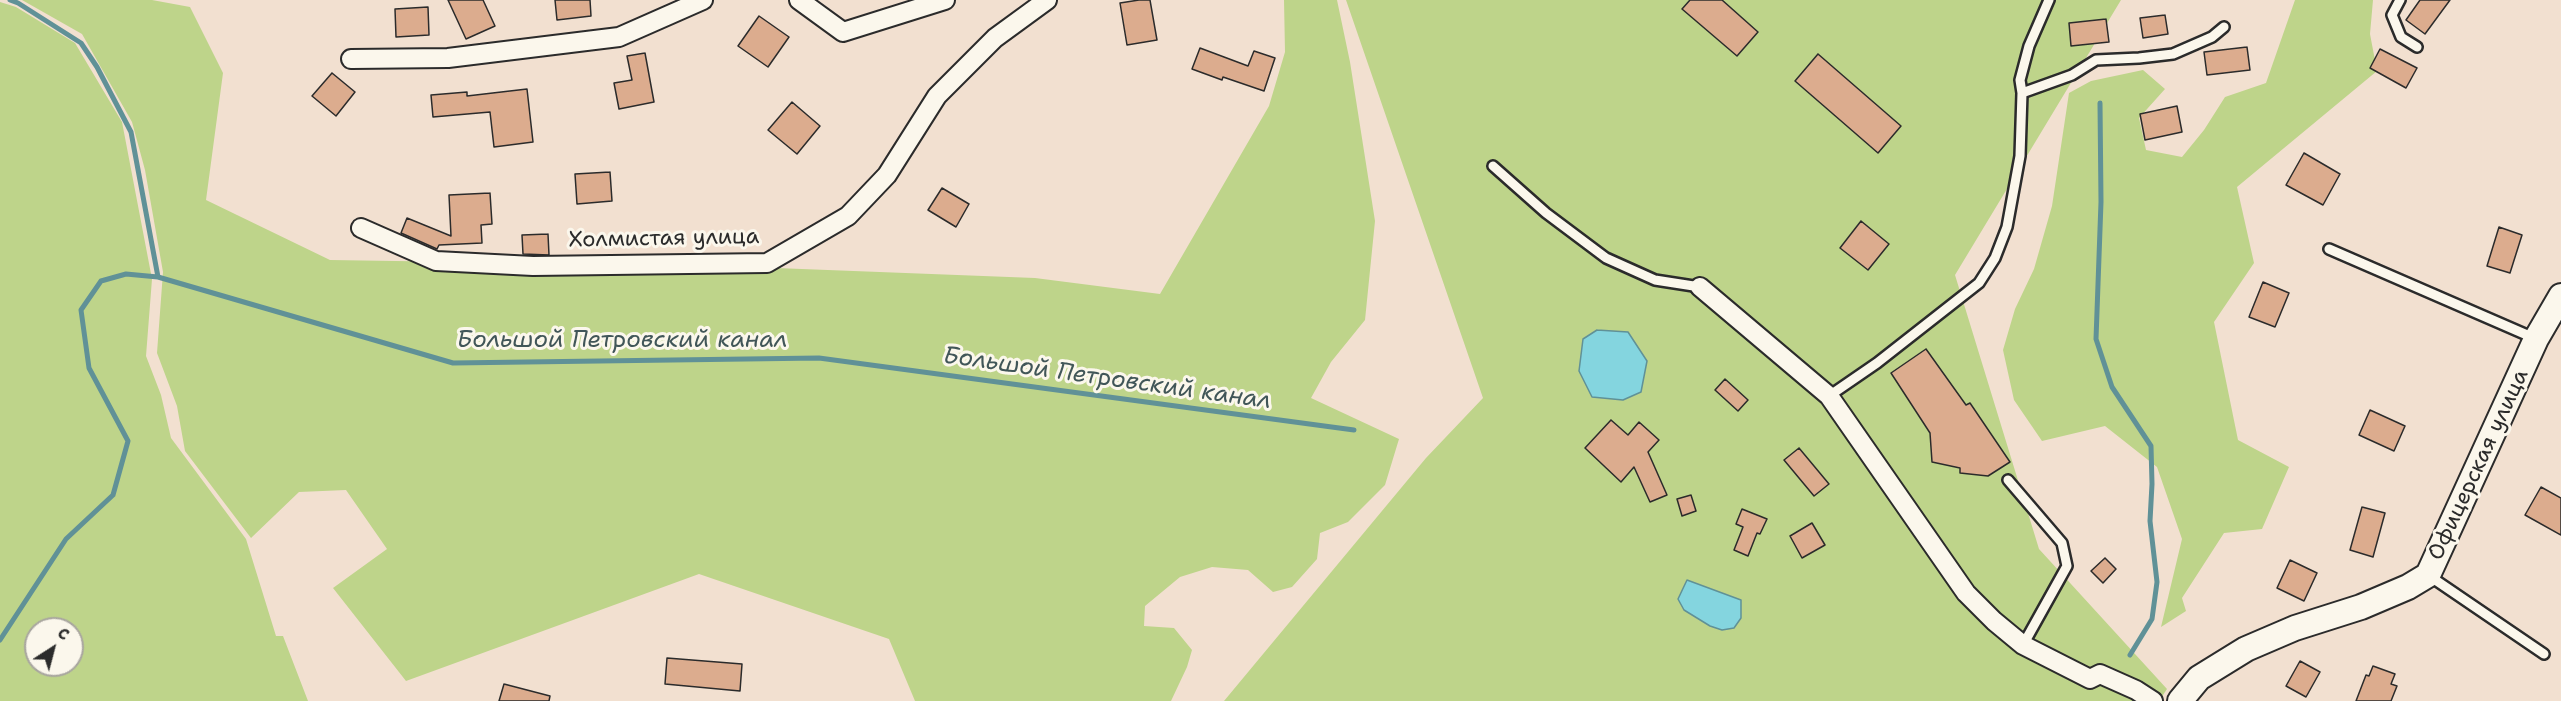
<!DOCTYPE html>
<meta charset="utf-8">
<style>
body{margin:0}
#map{position:relative;width:2561px;height:701px;overflow:hidden;background:#f2e0d0;font-family:"Shantell Sans",sans-serif}
canvas{display:block}
.north{position:absolute;left:24px;top:617px;width:60px;height:60px;box-sizing:border-box;background:#fbf7ec;border:2px solid #a8a59f;border-radius:50%;rotate:36deg;font-size:16px;font-weight:700;line-height:24px;text-align:center;color:#2b2b2b}
.north::after{content:'';display:block;margin:auto;width:21px;height:27px;background:#2b2b2b;clip-path:polygon(50% 0,100% 100%,50% 72%,0 100%)}
</style>
<div id="map">
<canvas width="2561" height="701"></canvas>
<div class="north">С</div>
</div>
<script>
const context = document.querySelector('canvas').getContext('2d');
context.lineJoin = 'round';
function paint(path, color) { context.fillStyle = color; context.fill(path, 'evenodd'); }
const shape = rows => new Path2D(rows.map(r => 'M' + r).join(''));
function stroke(path, color, width, dash) { context.strokeStyle = color; context.lineWidth = width; context.lineCap = dash ? 'butt' : 'round'; context.setLineDash(dash || []); context.stroke(path); }
function drawText(font, color, halo, rows, align = 'center') {
  context.font = font + ' "Shantell Sans",sans-serif'; context.lineWidth = 6; context.setLineDash([]); context.textBaseline = 'middle'; context.strokeStyle = halo; context.fillStyle = color; for (const [text, x, y, turn = 0] of rows) {
    context.save(); context.translate(x, y); context.rotate((+turn || 0) * Math.PI / 180); context.textAlign = isNaN(turn) ? turn : align; if (halo) context.strokeText(text, 0, 0); context.fillText(text, 0, 0); context.restore();
  }
}
paint(shape([
 [22,0,152,0,190,7,223,73,206,200,330,260,724,266,1035,278,1160,294,1269,106,1285,52,1284,0,1337,0,1350,62,1375,221,1365,320,1331,362,1311,398,1399,439,1385,485,1348,522,1320,533,1317,559,1292,587,1273,592,1248,570,1212,567,1180,577,1145,606,1144,626,1174,628,1192,650,1187,667,1171,701,915,701,889,639,699,574,406,681,333,588,387,549,346,490,299,492,251,538,185,451,177,406,157,353,163,272,145,170,132,122,82,34],
 [1346,0,2121,0,1955,275,2039,549,2167,689,2159,701,1224,701,1426,458,1483,398],
 [2295,0,2373,0,2370,34,2377,71,2237,187,2254,263,2214,322,2238,440,2289,467,2262,529,2224,533,2182,598,2186,611,2161,627,2182,539,2157,467,2105,426,2042,441,2014,400,2003,350,2015,309,2034,269,2052,206,2069,93,2091,81,2143,70,2165,89,2139,118,2146,150,2182,157,2204,130,2225,97,2266,83],
 [0,2,16,7,75,43,122,122,152,279,146,356,161,395,171,438,246,539,276,636,283,636,308,701,0,701],
 [36,629,72,629,72,665,36,665]
]), '#bed48a');
const water = shape([
 [1597,330,1628,332,1647,361,1641,392,1623,400,1592,397,1579,371,1583,339,1597,330],
 [1687,580,1741,600,1741,618,1734,628,1722,630,1710,626,1684,610,1678,599,1687,580]
]);
paint(water, '#84d5df');
stroke(water, '#609197', 1.5);
stroke(shape([
 [10,0,18,3,81,43,97,67,131,132,158,277,453,363,819,358,1354,430],
 [2100,103,2101,202,2096,339,2112,387,2151,446,2152,484,2150,521,2157,582,2152,619,2130,655],
 [0,640,66,539,113,495,128,441,89,368,81,310,101,281,126,274,158,277]
]), '#609197', 5);
const building = shape([
 [448,0,483,0,495,26,466,39,448,0],
 [555,0,590,0,591,16,557,20,555,0],
 [1139,0,1150,0,1157,40,1127,45,1120,3,1139,0],
 [1690,0,1722,0,1758,32,1737,56,1682,9,1690,0],
 [2420,0,2450,0,2425,34,2406,20,2420,0],
 [428,7,429,35,396,37,395,9,428,7],
 [2165,15,2168,34,2143,38,2140,18,2165,15],
 [759,16,789,37,768,67,738,46,759,16],
 [2106,19,2109,42,2071,46,2069,23,2106,19],
 [2247,47,2250,70,2207,75,2204,52,2247,47],
 [1200,48,1248,66,1254,51,1275,58,1264,91,1223,77,1222,80,1192,69,1200,48],
 [2380,49,2417,68,2406,88,2370,68,2380,49],
 [645,53,654,102,619,109,614,83,632,80,627,56,645,53],
 [1818,54,1901,126,1878,153,1795,81,1818,54],
 [332,73,355,92,336,116,312,96,332,73],
 [527,89,533,142,494,147,490,112,433,117,431,95,467,92,467,96,527,89],
 [792,102,820,126,797,154,768,130,792,102],
 [2177,106,2182,132,2145,140,2140,114,2177,106],
 [2304,153,2340,174,2323,205,2286,185,2304,153],
 [610,172,612,201,577,204,575,174,610,172],
 [942,188,969,204,956,227,928,210,942,188],
 [490,193,492,224,481,225,482,243,439,245,437,249,401,233,407,218,451,236,449,195,490,193],
 [1861,221,1889,244,1868,270,1840,248,1861,221],
 [2499,227,2522,235,2510,273,2487,266,2499,227],
 [548,234,549,255,523,254,522,235,548,234],
 [2263,282,2289,293,2275,327,2249,317,2263,282],
 [1926,349,1966,405,1970,403,2010,462,1988,476,1960,473,1960,468,1932,462,1930,433,1891,373,1926,349],
 [1725,379,1748,400,1738,411,1715,390,1725,379],
 [2370,410,2405,426,2394,451,2359,435,2370,410],
 [1611,420,1628,435,1639,422,1659,440,1648,452,1667,495,1650,502,1634,467,1621,482,1585,448,1611,420],
 [1799,448,1829,484,1814,496,1784,460,1799,448],
 [2541,487,2561,498,2561,535,2525,515,2541,487],
 [1691,495,1696,511,1682,516,1677,499,1691,495],
 [2362,507,2385,513,2373,557,2350,550,2362,507],
 [1742,509,1767,519,1760,534,1757,533,1748,556,1734,550,1743,527,1736,524,1742,509],
 [1812,523,1825,545,1802,558,1790,536,1812,523],
 [2105,558,2116,569,2103,583,2091,571,2105,558],
 [2290,560,2317,573,2304,601,2277,588,2290,560],
 [667,658,742,664,740,691,665,684,667,658],
 [2300,661,2320,672,2306,697,2286,686,2300,661],
 [2373,666,2395,674,2391,684,2397,686,2391,701,2356,701,2366,675,2369,676,2373,666],
 [504,684,550,696,549,701,499,701,504,684]
]);
paint(building, '#dcac8e');
stroke(building, '#2b2b2b', 1.5);
const service = shape([
 [2400,0,2392,15,2401,37,2417,47],
 [2022,93,2072,75,2096,60,2139,58,2173,54,2212,37,2224,27],
 [1493,166,1546,213,1606,258,1655,280,1700,287],
 [2329,249,2534,338],
 [1829,396,1877,363,1979,283,1995,258,2007,227,2020,156,2022,93,2020,80,2029,46,2049,0],
 [2008,480,2062,543,2067,566,2023,645],
 [2428,575,2544,654]
]);
const minor = shape([
 [799,0,843,32,945,0],
 [351,59,448,58,619,37,703,0],
 [361,228,436,261,533,266,767,263,848,216,887,175,937,96,995,38,1047,0],
 [1700,287,1829,396,1966,593,1994,621,2023,645,2090,679,2100,674,2136,690,2153,701]
]);
const tertiary = shape([
 [2180,701,2199,678,2246,649,2295,628,2361,607,2408,587,2428,575,2536,339,2561,296]
]);
stroke(service, '#2b2b2b', 14);
stroke(minor, '#2b2b2b', 22);
stroke(tertiary, '#2b2b2b', 28);
stroke(service, '#fbf7ec', 9);
stroke(minor, '#fbf7ec', 18);
stroke(tertiary, '#fbf7ec', 24);
drawText('22px', '#2b2b2b', '#fbf7ec', [
 ["Холмистая улица",664,239,-1],
 ["Офицерская улица",2479,465,-65]
]);
drawText('italic 24px', '#415658', '#fbf7ec', [
 ["Большой Петровский канал",622,341],
 ["Большой Петровский канал",1107,379,8]
]);
</script>
